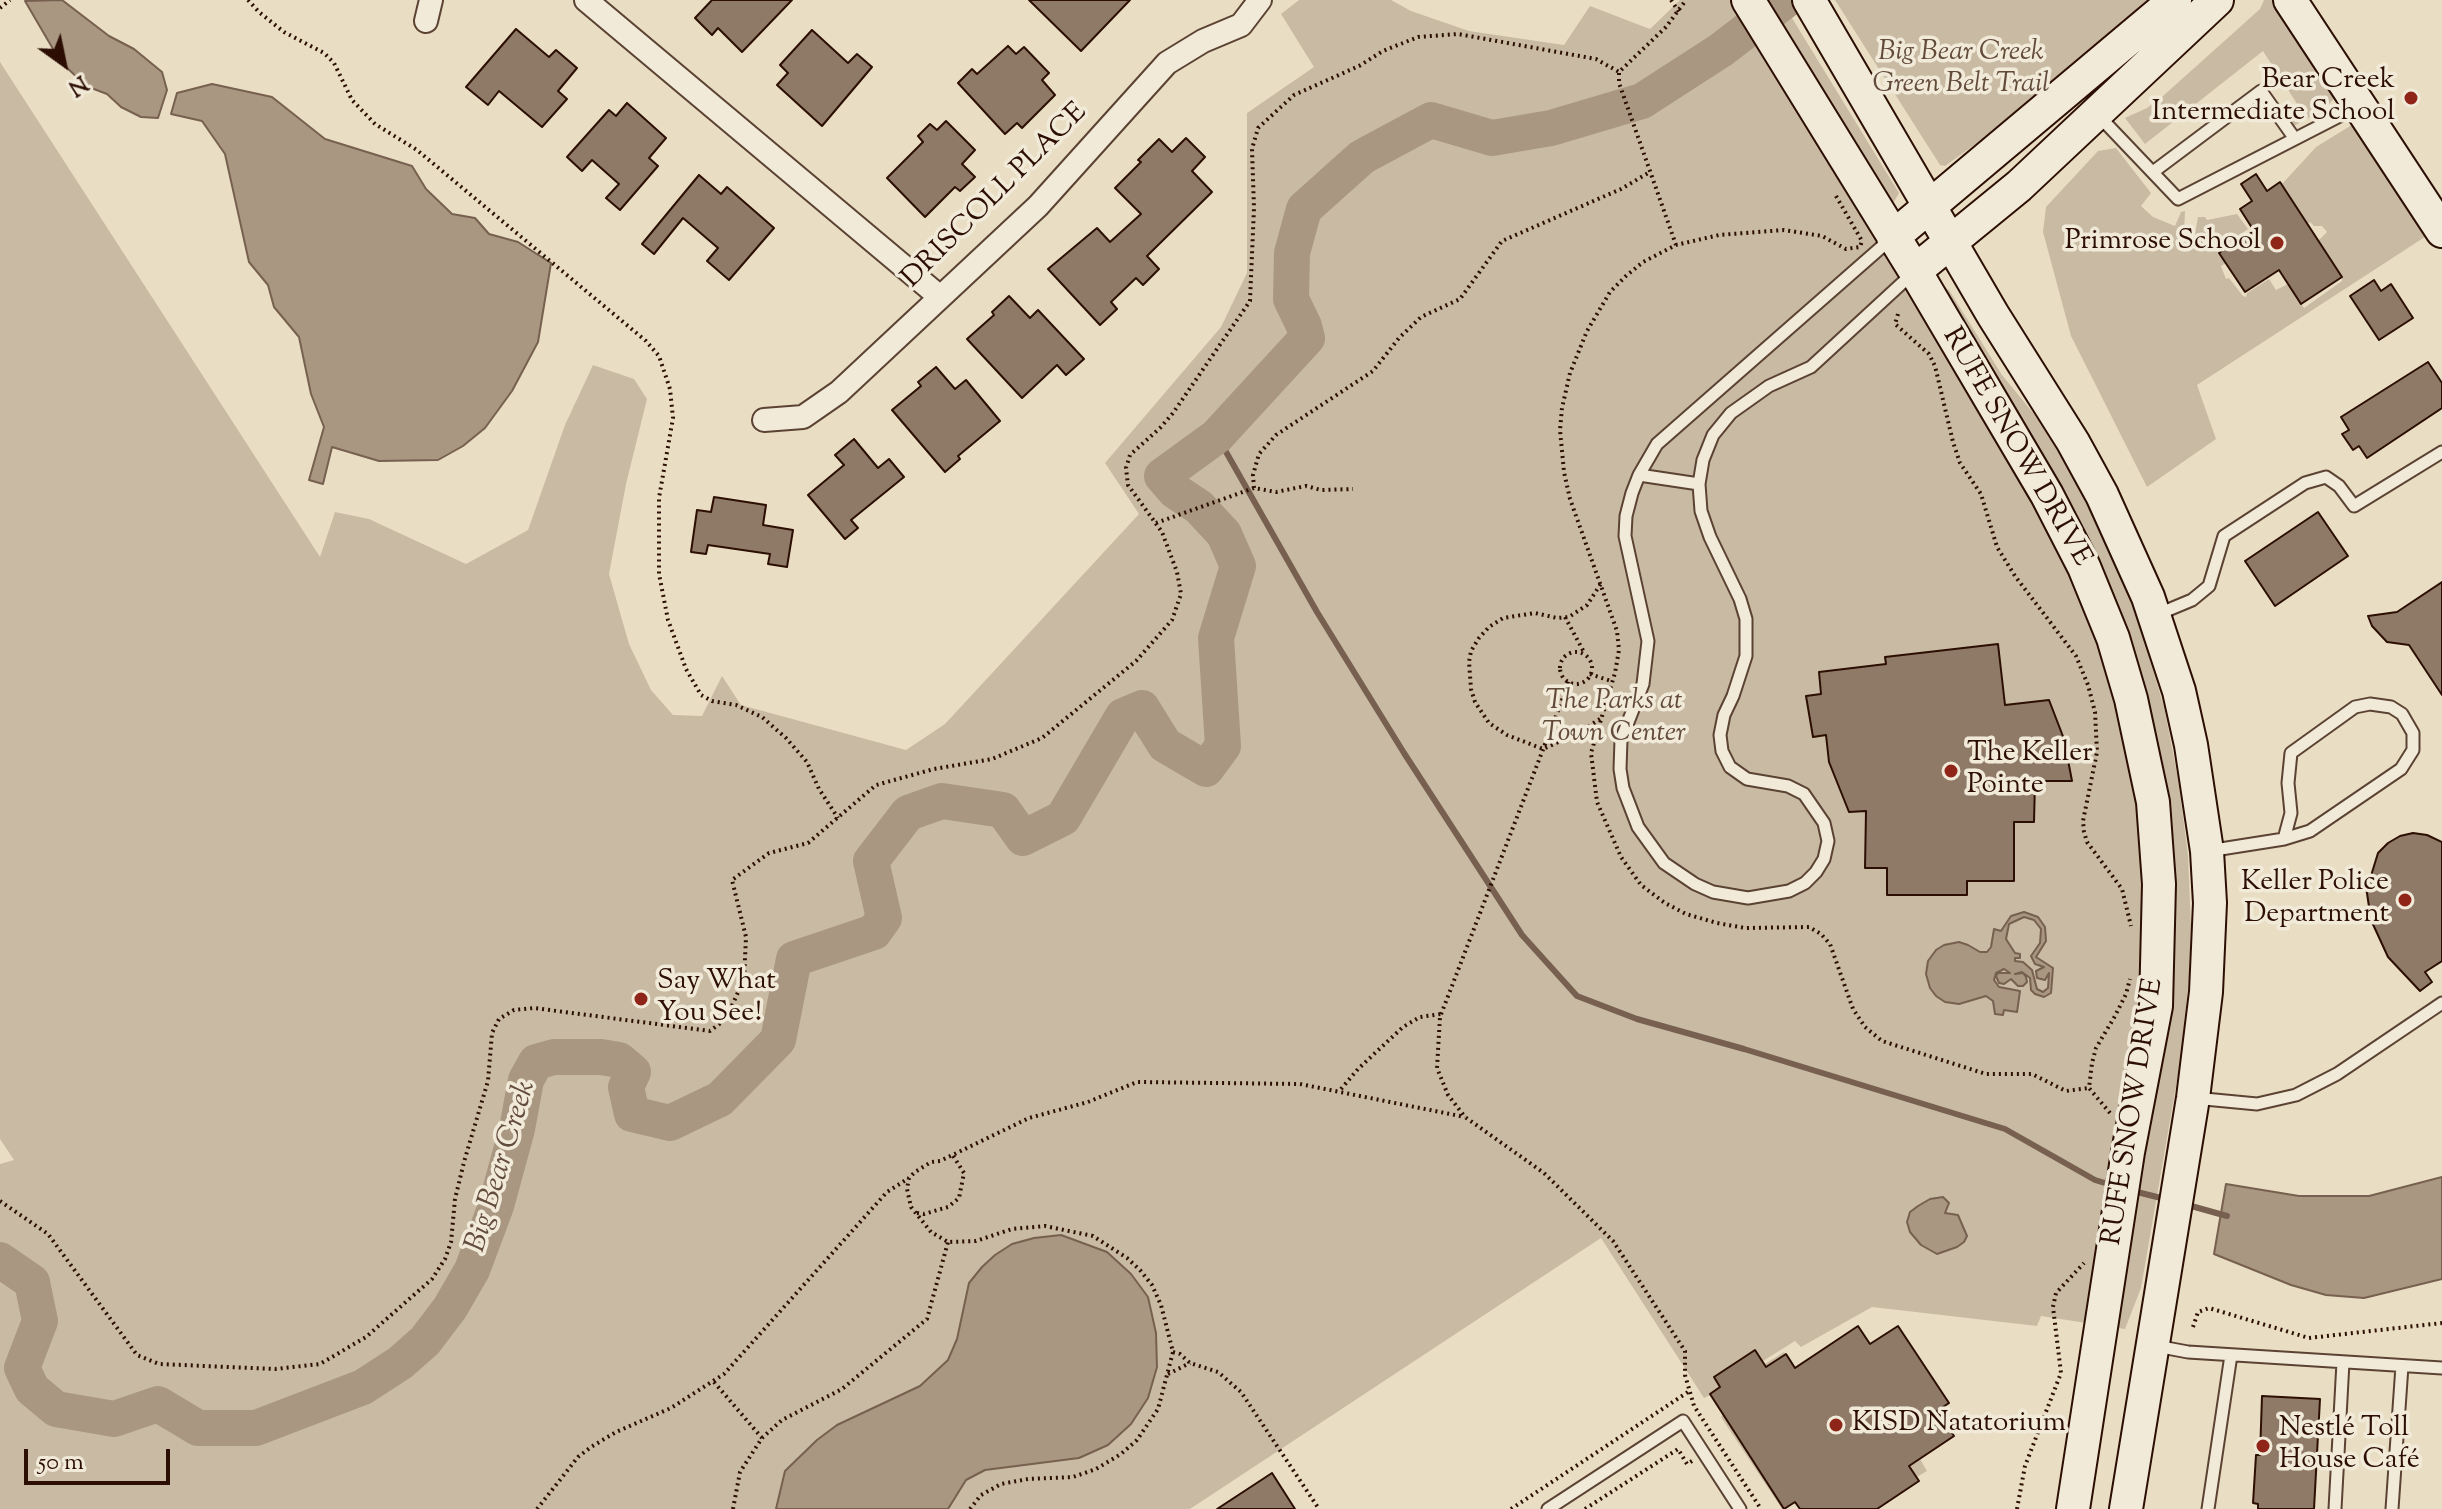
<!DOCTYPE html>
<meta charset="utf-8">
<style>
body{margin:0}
#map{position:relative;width:2442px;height:1509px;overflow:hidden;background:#e9dec4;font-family:"Sorts Mill Goudy",serif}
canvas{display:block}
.north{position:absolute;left:24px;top:24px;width:80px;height:80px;-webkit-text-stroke:6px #f1ead9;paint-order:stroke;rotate:147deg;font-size:22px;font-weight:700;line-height:32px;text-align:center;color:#2c0e02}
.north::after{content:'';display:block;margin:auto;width:28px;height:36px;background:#2c0e02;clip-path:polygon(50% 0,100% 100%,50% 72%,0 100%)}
.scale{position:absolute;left:24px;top:1449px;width:146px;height:36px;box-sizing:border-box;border:4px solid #2c0e02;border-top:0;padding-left:10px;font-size:24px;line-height:28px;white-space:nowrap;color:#2c0e02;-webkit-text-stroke:6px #f1ead9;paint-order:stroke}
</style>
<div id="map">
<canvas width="2442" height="1509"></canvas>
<div class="north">N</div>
<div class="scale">50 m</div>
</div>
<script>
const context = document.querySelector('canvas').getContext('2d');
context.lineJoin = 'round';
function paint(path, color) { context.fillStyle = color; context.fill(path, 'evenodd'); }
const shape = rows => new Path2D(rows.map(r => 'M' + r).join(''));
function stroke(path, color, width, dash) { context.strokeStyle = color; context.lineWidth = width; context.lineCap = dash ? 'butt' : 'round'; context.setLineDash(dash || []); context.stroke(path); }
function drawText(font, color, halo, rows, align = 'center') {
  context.font = font + ' "Sorts Mill Goudy",serif'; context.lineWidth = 7; context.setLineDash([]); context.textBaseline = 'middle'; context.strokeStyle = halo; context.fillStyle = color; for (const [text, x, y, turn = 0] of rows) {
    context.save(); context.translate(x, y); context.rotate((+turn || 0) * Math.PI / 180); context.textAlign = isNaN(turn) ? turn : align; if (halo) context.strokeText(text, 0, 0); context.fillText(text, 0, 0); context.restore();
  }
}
paint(shape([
 [1299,0,1391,0,1411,11,1469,31,1564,45,1590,6,1650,29,1680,0,1781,0,1899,193,1891,207,1940,285,1949,290,2002,375,2034,414,2068,467,2109,546,2131,597,2164,707,2178,778,2188,855,2191,927,2189,978,2180,1063,2141,1288,2125,1329,2041,1316,2037,1326,1872,1307,1801,1347,1795,1341,1763,1361,1765,1364,1784,1352,1794,1367,1857,1327,1869,1345,1937,1411,1954,1437,1920,1459,1927,1471,1915,1478,1917,1482,1876,1509,1799,1509,1795,1502,1782,1509,1721,1417,1723,1415,1710,1395,1704,1398,1601,1238,1190,1509,0,1509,0,1164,14,1160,0,1139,0,62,320,557,335,512,369,519,466,564,528,530,565,425,593,365,634,379,647,399,626,484,609,574,629,644,651,690,673,715,702,716,722,676,741,705,906,750,945,724,1139,514,1105,463,1221,327,1247,273,1247,113,1314,67,1281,14],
 [1835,0,2164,0,2053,88,1945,166,1940,165],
 [2264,0,2279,0,2335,97,2327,107,2294,126,2290,117,2301,110,2263,51,2145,144,2125,118,2147,108,2163,96,2260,9],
 [2355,123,2431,233,2197,385,2216,439,2147,487,2071,336,2043,232,2046,207,2098,151,2116,148,2151,193,2141,206,2153,217,2175,226,2181,212,2185,211,2184,233,2195,234,2198,217,2205,217,2207,220,2237,214,2248,229,2228,243,2230,246,2226,263,2221,266,2226,279,2229,278,2243,296,2246,297,2247,293,2269,279,2276,290,2288,284,2304,308,2342,281,2342,278,2318,241,2327,232,2322,226,2314,226,2310,222,2307,224,2282,184,2316,147]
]), '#c9bba3');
const water = shape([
 [62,0,109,36,134,49,162,72,167,90,158,118,141,117,121,107,107,94,86,86,60,61,25,1,62,0],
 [212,84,272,97,325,139,412,166,426,189,452,214,475,218,489,234,518,242,551,263,538,342,512,391,485,428,463,446,438,460,379,461,332,447,323,484,309,480,324,427,311,394,299,337,274,307,268,285,249,262,225,154,202,121,171,114,177,93,212,84],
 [2024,912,2038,917,2045,927,2046,941,2036,957,2053,968,2051,993,2044,997,2035,994,2031,990,2030,978,2022,972,2015,974,2023,973,2026,977,2027,982,2023,986,2018,986,2011,979,2004,984,1999,983,1996,976,1998,973,2010,973,2004,969,1996,973,1994,980,1999,987,2020,991,2017,1012,2004,1010,2003,1015,1995,1014,1993,1001,1986,996,1959,1004,1945,1002,1936,996,1930,988,1926,974,1928,961,1936,950,1944,945,1959,942,1968,945,1980,952,1987,952,1991,947,1994,929,2001,931,2011,916,2024,912],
 [2024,917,2034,920,2041,929,2040,943,2031,956,2035,964,2044,967,2036,971,2037,978,2045,980,2049,973,2048,988,2043,992,2037,989,2032,970,2023,962,2015,961,2015,958,2020,958,2020,954,2015,953,2006,939,2009,924,2024,917],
 [2442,1177,2442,1279,2364,1298,2326,1295,2291,1285,2214,1254,2226,1184,2299,1196,2369,1196,2442,1177],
 [1943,1197,1949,1203,1945,1213,1958,1215,1967,1236,1964,1242,1957,1247,1937,1254,1921,1245,1910,1232,1907,1222,1910,1212,1918,1206,1930,1199,1943,1197],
 [1061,1235,1107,1252,1131,1274,1148,1297,1156,1333,1157,1367,1148,1398,1131,1424,1108,1445,1079,1458,985,1470,966,1480,948,1509,776,1509,785,1471,817,1440,837,1425,920,1386,948,1360,957,1339,969,1283,982,1267,995,1255,1012,1244,1034,1238,1061,1235]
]);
paint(water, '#a99782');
stroke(water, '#77604f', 2);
stroke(shape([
 [1217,436,1317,612,1404,753,1522,935,1577,996,1637,1019,1744,1049,2005,1129,2095,1180,2115,1186],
 [2133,1191,2165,1199],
 [2184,1204,2227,1216]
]), '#77604f', 6);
stroke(shape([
 [0,1260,32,1282,40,1321,22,1368,32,1389,56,1409,114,1419,158,1404,198,1428,256,1428,363,1387,400,1363,425,1341,450,1308,472,1270,496,1206,517,1129,526,1080,536,1062,554,1057,601,1057,619,1060,633,1072,626,1087,632,1114,670,1123,720,1099,778,1040,794,959,874,932,884,918,871,861,908,813,942,801,1003,810,1023,838,1063,818,1123,716,1142,708,1165,745,1206,769,1223,746,1216,638,1238,566,1224,534,1199,507,1175,491,1162,476,1217,436,1307,338,1304,326,1291,299,1292,253,1304,209,1362,157,1431,120,1492,138,1551,128,1642,101,1721,50,1786,0]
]), '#a99782', 36);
const building = shape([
 [712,0,792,0,742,52,718,28,712,35,695,18,712,0],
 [1029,0,1130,0,1081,51,1029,0],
 [516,29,549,57,556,50,577,68,558,91,567,99,542,127,499,91,488,105,466,87,516,29],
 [812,30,848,63,857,54,872,67,822,126,777,85,788,73,780,65,812,30],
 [1008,46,1016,54,1024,47,1049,73,1042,80,1055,95,1022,128,1017,123,1005,134,958,83,972,69,977,74,1008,46],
 [627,103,666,138,649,158,658,166,620,210,606,198,619,184,592,160,582,171,567,157,609,110,616,116,627,103],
 [946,121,975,150,962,164,975,177,960,191,955,187,925,217,887,178,923,142,918,136,930,124,937,130,946,121],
 [1186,138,1205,157,1192,171,1212,192,1147,256,1159,269,1143,285,1136,278,1111,302,1117,309,1100,325,1048,269,1097,228,1110,242,1141,214,1115,188,1141,162,1138,160,1159,139,1172,152,1186,138],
 [2256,174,2267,191,2280,182,2342,277,2301,304,2279,270,2245,292,2219,253,2254,231,2240,209,2252,201,2241,184,2256,174],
 [699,175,721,194,727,187,774,228,729,280,707,261,718,248,683,218,654,254,642,244,699,175],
 [2374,280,2381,291,2391,284,2413,318,2379,340,2350,296,2374,280],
 [1009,296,1030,318,1038,310,1084,359,1066,375,1057,365,1022,398,967,339,994,315,992,312,1009,296],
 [2428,362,2442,383,2442,408,2367,458,2359,446,2353,450,2342,434,2349,430,2341,417,2428,362],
 [936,367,955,389,966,380,1000,421,958,456,960,459,945,472,892,410,921,386,918,382,936,367],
 [854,439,878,468,889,459,904,477,851,520,858,528,845,539,808,495,844,465,835,455,854,439],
 [714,497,766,505,763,525,793,530,787,567,768,564,770,554,708,545,706,554,691,552,697,510,711,512,714,497],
 [2318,512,2348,556,2275,606,2245,561,2318,512],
 [2442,582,2442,695,2409,645,2387,642,2372,626,2368,616,2397,612,2442,582],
 [1998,644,2005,705,2049,700,2064,739,2072,781,2035,781,2034,822,2014,822,2014,881,1967,881,1967,895,1887,895,1887,868,1865,868,1866,811,1849,812,1829,762,1826,735,1813,737,1806,696,1821,694,1819,672,1886,664,1885,657,1998,644],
 [2413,833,2427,835,2442,842,2442,961,2425,972,2432,982,2420,991,2388,957,2371,920,2365,880,2370,879,2378,853,2388,843,2400,836,2413,833],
 [1858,1326,1870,1344,1898,1326,1949,1403,1937,1411,1954,1436,1909,1466,1919,1481,1877,1509,1800,1509,1795,1502,1784,1509,1710,1394,1720,1387,1714,1377,1755,1350,1766,1367,1786,1354,1795,1368,1858,1326],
 [2262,1396,2320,1399,2314,1509,2258,1509,2258,1504,2253,1503,2256,1455,2260,1455,2262,1396],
 [1272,1473,1295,1509,1217,1509,1272,1473]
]);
paint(building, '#8e7a67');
stroke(building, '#2c0e02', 2);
const lane = shape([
 [2097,114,2178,199,2357,107],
 [2153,172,2261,91,2295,139],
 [1893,237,1657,444,1639,475,1632,493,1626,516,1625,536,1648,641,1643,684,1621,740,1620,769,1623,788,1638,827,1664,863,1695,884,1713,892,1748,898,1789,891,1805,883,1816,872,1824,859,1828,841,1824,823,1804,794,1788,786,1747,779,1730,767,1722,751,1720,735,1724,715,1733,696,1746,656,1746,619,1740,599,1710,537,1701,511,1699,484,1703,460,1713,435,1731,413,1769,386,1811,367,1912,274],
 [1639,475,1699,484],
 [2156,615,2192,600,2209,586,2224,536,2305,483,2326,477,2339,486,2354,506,2442,452],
 [2208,851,2284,839,2310,831,2401,769,2413,750,2413,733,2402,714,2391,707,2370,704,2355,707,2291,753,2288,783,2291,813,2284,839],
 [2194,1098,2257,1104,2296,1095,2337,1074,2442,1003],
 [2156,1346,2188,1352,2442,1368],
 [1548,1509,1683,1421,1740,1509],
 [2208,1509,2231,1355],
 [2335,1509,2343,1362],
 [2392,1509,2402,1366]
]);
const street = shape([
 [586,0,940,297],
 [426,21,431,0],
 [764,420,803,417,839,392,1038,206,1167,63,1203,41,1241,25,1260,0]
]);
const secondary = shape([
 [1748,0,1915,271,2047,495,2084,567,2113,638,2131,699,2153,802,2159,884,2156,1006,2128,1152,2073,1509],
 [1809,0,1993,315,2073,442,2102,495,2148,597,2179,691,2191,745,2207,851,2210,903,2206,992,2193,1098,2126,1509],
 [2290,0,2442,231],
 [1893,237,2175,0],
 [1915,271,2019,186,2217,0]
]);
stroke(lane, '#5b4232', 15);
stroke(street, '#5b4232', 26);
stroke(secondary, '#2c0e02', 36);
stroke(shape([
 [248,0,259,12,284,32,324,53,334,63,352,100,375,124,417,150,646,341,659,356,670,389,673,418,659,498,659,574,668,620,686,669,701,695,712,701,736,705,762,717,786,738,807,762,819,789,838,818],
 [1671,0,1679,12],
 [0,8,10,0],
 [1619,73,1619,83,1676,245],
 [1836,196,1862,241,1860,247,1846,249,1822,236,1784,230,1719,235,1676,245,1643,262,1626,276,1610,292,1587,331,1570,373,1562,408,1560,430,1564,472,1570,499,1617,631,1619,650,1615,673,1591,753,1597,802,1621,857,1641,885,1665,903,1686,914,1717,923,1745,928,1809,927,1821,934,1830,944,1853,1009,1865,1027,1882,1041,1986,1074,2032,1074,2066,1091,2089,1088],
 [1898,314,1895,324,1929,354,1935,366,1953,442,1960,463,1981,494,1997,547,2015,576,2076,656,2088,685,2095,712,2097,752,2083,821,2084,832,2087,842,2122,889,2131,926],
 [1254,488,1253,475,1259,454,1276,435,1373,371,1399,338,1421,317,1460,299,1502,241,1621,189,1650,172],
 [1156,523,1254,488,1276,492,1306,486,1321,490,1353,489],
 [1565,617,1585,654],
 '1560 668a16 16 0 1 1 32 0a16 16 0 1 1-32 0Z',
 [1590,674,1611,681],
 [1569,682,1440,1017,1437,1068,1448,1095,1465,1117,1544,1173,1613,1241,1685,1351,1685,1375,1694,1406,1761,1509],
 [1600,719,1576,734,1543,749,1507,735,1489,723,1475,702,1471,689,1469,662,1471,651,1479,638,1489,627,1503,618,1535,613,1557,618,1569,617,1587,605,1602,582],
 [1341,1089,1358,1069,1403,1027,1420,1017,1441,1014],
 [2110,1113,2089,1088,2092,1063,2096,1048,2115,1016,2126,994,2130,979],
 [0,1201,48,1234,137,1355,159,1364,275,1369,320,1364,366,1337,432,1279,445,1259,451,1242,455,1199,464,1162,488,1081,492,1033,499,1019,514,1010,534,1008,710,1031,726,1019,744,979,746,937,732,880,769,853,808,843,876,785,934,769,992,759,1042,738,1136,661,1172,620,1181,594,1177,572,1162,532,1128,485,1126,468,1130,455,1161,427,1173,413,1250,301,1254,208,1252,149,1258,128,1294,95,1359,66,1383,51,1418,37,1458,34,1596,59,1619,72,1666,27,1686,0],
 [917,1213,924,1214,948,1207,959,1198,964,1173,952,1154],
 [2193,1327,2198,1312,2209,1308,2309,1338,2442,1323],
 [1173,1352,1180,1354,1190,1363,1218,1372,1241,1392,1319,1509],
 [1168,1374,1190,1363],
 [714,1382,762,1438],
 [537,1509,578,1457,591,1447,616,1432,671,1408,724,1374,887,1192,909,1178],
 [733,1509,740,1472,762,1438,782,1420,842,1389,927,1319,948,1242],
 [970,1509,981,1495,1001,1484,1028,1479,1073,1477,1096,1469,1121,1454,1137,1440,1158,1409,1173,1352,1161,1305,1152,1285,1140,1270,1127,1258,1093,1236,1045,1226,1012,1229,976,1241,948,1242,931,1232,911,1207,907,1189,909,1178,915,1172,931,1162,940,1161,1029,1118,1088,1102,1137,1082,1300,1084,1465,1117],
 [1511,1509,1691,1390],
 [1585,1509,1678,1449,1687,1464,1692,1461],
 [2017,1509,2025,1466,2061,1373,2053,1307,2056,1293,2084,1263]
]), '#2c0e02', 4, [2, 4]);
stroke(lane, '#f1ead9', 11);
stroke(street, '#f1ead9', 22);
stroke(secondary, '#f1ead9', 32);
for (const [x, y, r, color] of [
 [2411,98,8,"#8f2418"],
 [2277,243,8,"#8f2418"],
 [1951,771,8,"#8f2418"],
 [2405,900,8,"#8f2418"],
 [641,999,8,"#8f2418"],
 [1836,1425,8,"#8f2418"],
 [2263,1446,8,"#8f2418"]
]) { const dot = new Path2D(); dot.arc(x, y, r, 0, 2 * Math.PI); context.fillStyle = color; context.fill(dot); stroke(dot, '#f1ead9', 3); }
drawText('italic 28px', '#634b3a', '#f1ead9', [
 ["Big Bear Creek",1961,54],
 ["Green Belt Trail",1961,86],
 ["The Parks at",1614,703],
 ["Town Center",1614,735]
]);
drawText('28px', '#2c0e02', '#f1ead9', [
 ["Bear Creek",2395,82,"right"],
 ["Intermediate School",2395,114,"right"],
 ["Primrose School",2261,243,"right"],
 ["The Keller",1967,755],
 ["Pointe",1967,787],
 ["Keller Police",2389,884,"right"],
 ["Department",2389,916,"right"],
 ["Say What",657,983],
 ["You See!",657,1015],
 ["KISD Natatorium",1852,1425],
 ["Nestlé Toll",2279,1430],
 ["House Café",2279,1462]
], 'left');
drawText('28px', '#2c0e02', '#f1ead9', [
 ["DRISCOLL PLACE",996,197,-45],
 ["RUFE SNOW DRIVE",2015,448,60],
 ["RUFE SNOW DRIVE",2135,1112,-81]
]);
drawText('italic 30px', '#644c3c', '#f1ead9', [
 ["Big Bear Creek",503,1167,-73]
]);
</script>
